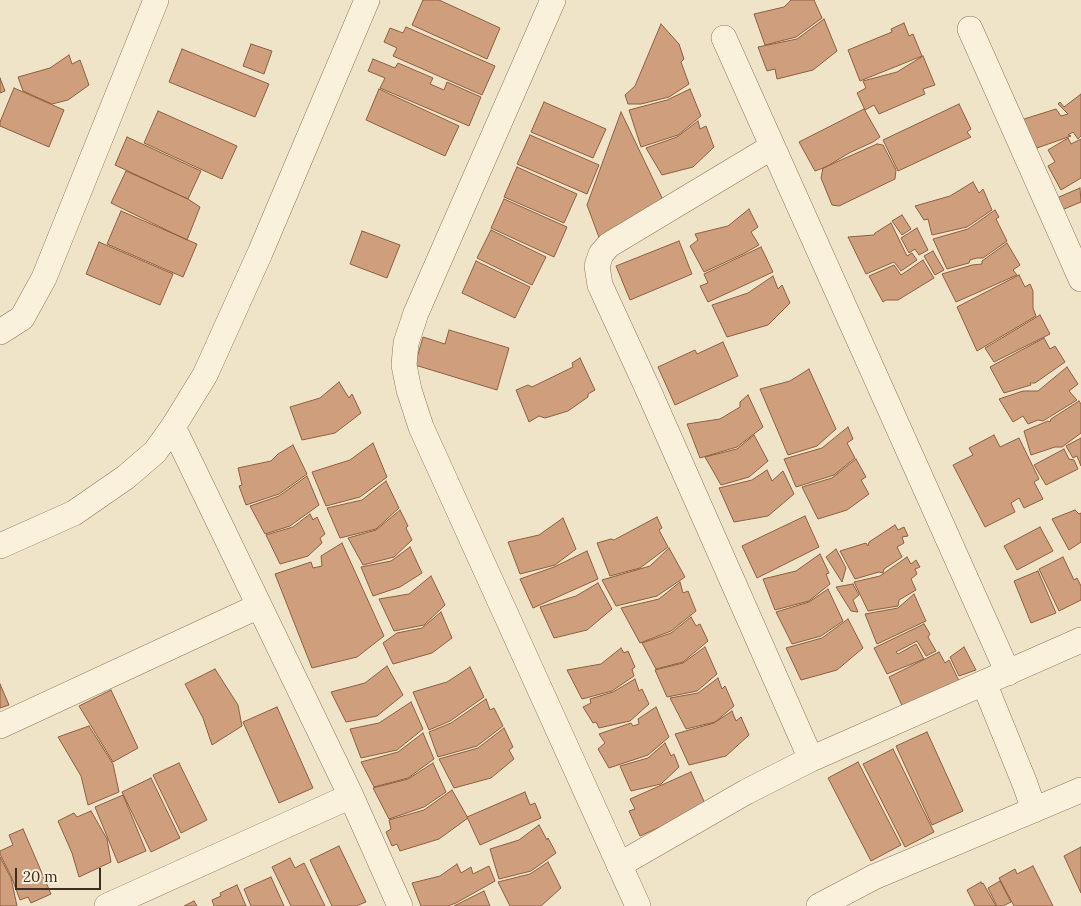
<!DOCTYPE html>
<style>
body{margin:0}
#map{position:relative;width:1081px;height:906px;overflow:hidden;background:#f0e4c8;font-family:Lora,serif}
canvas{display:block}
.scale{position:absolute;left:15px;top:868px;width:86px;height:22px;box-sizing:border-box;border:2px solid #3d2e20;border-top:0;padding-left:6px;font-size:15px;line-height:18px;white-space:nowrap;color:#3d2e20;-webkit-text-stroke:4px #f7eed8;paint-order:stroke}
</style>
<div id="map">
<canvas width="1081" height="906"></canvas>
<div class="scale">20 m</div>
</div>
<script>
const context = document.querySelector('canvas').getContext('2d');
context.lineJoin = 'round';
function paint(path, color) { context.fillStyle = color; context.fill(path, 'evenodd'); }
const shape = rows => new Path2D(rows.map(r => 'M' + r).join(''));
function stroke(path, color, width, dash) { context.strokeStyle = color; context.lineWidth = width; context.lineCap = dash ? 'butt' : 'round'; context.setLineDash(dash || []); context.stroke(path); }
const building = shape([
 [423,0,439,0,500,28,487,59,412,25,423,0],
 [791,0,814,0,822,18,796,37,765,45,754,14,784,7,791,0],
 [824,19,837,51,813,70,777,79,775,69,767,71,758,47,797,39,824,19],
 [904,23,909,36,913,34,922,56,860,81,848,50,892,32,891,29,904,23],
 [661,24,679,44,684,59,681,62,689,84,669,97,641,104,628,104,625,95,635,86,661,24],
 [406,27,495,66,482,95,393,56,397,48,384,42,390,28,403,33,406,27],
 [251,44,272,51,264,74,243,66,251,44],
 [182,49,269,84,255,117,169,82,182,49],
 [69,55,72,64,80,60,89,85,68,100,52,104,23,91,18,77,50,68,69,55],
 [923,56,935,85,923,89,925,94,879,114,874,105,865,110,857,93,866,88,863,81,897,72,923,56],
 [373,59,395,68,398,63,433,78,430,84,444,90,447,82,481,97,469,126,380,88,385,78,368,71,373,59],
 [0,78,5,91,0,93,0,78],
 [14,88,64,110,49,147,0,126,0,122,14,88],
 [379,89,459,126,445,156,366,120,379,89],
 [690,89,701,116,678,135,641,147,629,110,667,100,690,89],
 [1081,94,1081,136,1078,139,1073,132,1068,135,1071,136,1037,148,1021,120,1056,109,1061,116,1068,114,1058,104,1060,102,1064,107,1081,94],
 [544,102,606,129,593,158,531,132,544,102],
 [959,104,971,129,967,132,971,137,898,171,883,140,959,104],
 [864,109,880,137,873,142,849,153,826,167,815,171,799,142,864,109],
 [158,111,237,146,222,179,144,143,158,111],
 [621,112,664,202,600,240,587,205,621,112],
 [698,121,700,129,706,126,714,147,693,167,662,175,646,148,677,137,698,121],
 [530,135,599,165,587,194,517,164,530,135],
 [127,137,201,171,188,199,115,165,127,137],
 [1068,138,1071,144,1081,139,1081,178,1061,190,1048,166,1055,162,1048,150,1068,138],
 [877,144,883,145,896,170,895,179,839,206,832,205,821,178,823,168,877,144],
 [517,167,577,194,564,223,504,197,517,167],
 [126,171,188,199,200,207,187,240,111,203,126,171],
 [973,182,979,193,983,189,992,210,967,227,932,235,928,219,924,220,915,206,950,196,973,182],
 [1080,188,1081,202,1057,212,1052,200,1080,188],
 [504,199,567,227,554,257,491,228,504,199],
 [749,209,758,227,751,232,759,245,743,254,704,272,690,246,698,240,695,234,728,226,749,209],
 [995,210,999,217,996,219,1007,241,983,258,977,258,970,260,969,263,947,269,933,239,968,229,995,210],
 [121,211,197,244,183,277,107,244,121,211],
 [902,215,911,229,902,235,892,221,902,215],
 [891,223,907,256,912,253,917,260,901,271,894,262,866,274,848,237,874,235,875,233,891,223],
 [917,228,928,250,919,255,915,249,909,253,901,238,917,228],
 [491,230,546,257,532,285,477,258,491,230],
 [362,231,400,245,387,278,350,264,362,231],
 [679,241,692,274,630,300,616,266,679,241],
 [99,242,173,274,160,305,86,274,99,242],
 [1007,243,1020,265,1013,270,1017,275,956,302,942,274,972,265,982,264,982,261,1007,243],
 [761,247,773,272,708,302,700,286,708,283,704,274,761,247],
 [933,251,944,270,935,275,924,256,933,251],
 [923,260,934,278,898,300,886,300,883,302,869,276,894,265,901,275,923,260],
 [476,261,530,287,515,318,462,293,476,261],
 [1019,275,1025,287,1030,284,1033,291,1033,308,1036,316,977,351,957,307,1019,275],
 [773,276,778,289,782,285,790,303,768,325,727,337,712,305,748,293,773,276],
 [1040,315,1050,334,994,362,985,348,1040,315],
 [449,330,509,348,497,390,415,365,423,337,445,344,449,330],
 [1044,338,1050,349,1055,346,1065,362,1035,383,1030,383,1031,385,1004,393,990,367,1044,338],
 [723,342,738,376,675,405,658,367,695,350,697,354,723,342],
 [580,358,595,390,588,394,588,397,568,411,545,418,539,416,529,422,516,390,528,385,532,387,573,367,572,363,580,358],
 [1067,367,1078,384,1069,391,1077,400,1043,421,1038,420,1028,424,1023,416,1013,422,999,399,1023,391,1038,391,1067,367],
 [809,369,836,429,817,446,788,455,760,389,790,381,809,369],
 [339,382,349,398,352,394,361,413,335,433,302,440,290,407,320,398,339,382],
 [748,395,763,427,737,447,700,458,687,424,720,419,740,407,740,402,748,395],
 [1079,401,1081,404,1081,433,1062,447,1055,447,1031,455,1024,431,1048,421,1050,422,1051,419,1079,401],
 [848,427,853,439,847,443,855,458,834,475,796,487,784,459,822,448,848,427],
 [754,435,768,461,749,477,721,485,705,457,737,449,754,435],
 [994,435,1000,447,1019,438,1039,479,1034,482,1043,499,1024,508,1019,498,1011,503,1015,512,985,527,953,465,973,455,969,448,994,435],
 [1081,438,1081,466,1077,456,1073,458,1066,446,1081,438],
 [373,443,387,477,360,497,326,506,312,472,350,460,373,443],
 [293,445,307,474,279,494,246,505,239,486,242,485,238,468,271,461,278,454,293,445],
 [1064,449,1069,459,1074,460,1078,469,1046,485,1034,465,1064,449],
 [856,459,866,477,861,480,869,494,847,510,818,519,802,487,832,478,856,459],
 [767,470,772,481,783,471,794,494,768,516,734,522,719,488,752,480,767,470],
 [307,476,319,505,290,526,265,534,250,506,279,496,307,476],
 [386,481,399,508,376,529,340,538,327,508,362,500,386,481],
 [400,510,408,526,406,528,412,540,394,557,363,565,348,538,376,530,400,510],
 [1075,510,1079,514,1081,513,1081,542,1069,550,1052,519,1075,510],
 [310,514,313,520,317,517,325,534,320,538,322,543,308,556,280,564,266,535,293,527,310,514],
 [805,516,819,547,757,578,742,546,805,516],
 [657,517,662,528,659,530,668,547,640,568,610,576,597,543,611,539,614,540,657,517],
 [563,518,576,549,555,565,520,574,508,542,539,535,563,518],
 [895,525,898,530,904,527,908,536,902,537,904,543,897,547,902,557,884,569,883,573,879,572,855,579,840,551,866,543,868,546,869,542,895,525],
 [1040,527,1053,551,1017,570,1004,546,1040,527],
 [342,543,384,636,357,657,312,668,275,574,311,562,313,568,322,566,321,556,342,543],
 [410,547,422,573,400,587,373,596,361,567,391,561,410,547],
 [669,548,685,577,657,596,616,606,602,580,650,566,669,548],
 [836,549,846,568,842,582,826,557,836,549],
 [587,551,598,579,533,608,520,579,554,567,587,551],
 [820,554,829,573,826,574,830,584,809,601,775,610,763,579,796,571,820,554],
 [907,557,911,564,916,560,920,567,915,569,917,574,911,579,916,590,899,600,898,606,868,611,854,582,880,576,907,557],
 [1063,557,1074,580,1077,578,1081,586,1081,600,1059,611,1039,569,1063,557],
 [1038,571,1056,613,1031,623,1014,581,1038,571],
 [431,576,445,605,424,625,394,631,379,599,409,594,431,576],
 [680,582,683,593,688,591,696,611,671,631,640,643,621,608,659,599,680,582],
 [598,583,612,609,587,630,554,638,540,607,576,596,598,583],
 [853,584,859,595,853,600,858,612,851,611,836,587,853,584],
 [828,589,843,621,821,636,792,644,776,612,809,602,828,589],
 [914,594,926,621,877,644,865,614,898,608,914,594],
 [441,612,452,638,432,653,393,664,383,643,397,633,422,628,441,612],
 [691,617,696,626,700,624,708,641,683,662,656,669,642,643,671,633,691,617],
 [848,619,863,648,837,670,801,680,786,648,822,638,848,619],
 [924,624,930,634,928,637,936,651,926,656,917,641,896,652,898,654,916,644,924,659,887,674,874,648,924,624],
 [705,647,717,674,697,691,667,697,655,670,683,663,705,647],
 [964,647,976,670,959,676,950,657,964,647],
 [621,648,624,653,628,651,635,667,632,669,634,676,612,691,582,699,567,670,601,664,621,648],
 [939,652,945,663,949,660,959,681,905,712,889,677,939,652],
 [387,666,403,695,377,716,346,722,331,692,365,683,387,666],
 [470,667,484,697,450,721,429,730,413,692,447,682,470,667],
 [215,669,238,705,242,726,212,745,203,718,185,684,215,669],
 [718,678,722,689,725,686,734,706,715,722,686,729,670,698,698,693,718,678],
 [635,679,639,691,642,689,649,704,630,721,599,728,596,722,593,723,583,707,591,703,590,699,613,692,635,679],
 [0,684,9,705,0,708,0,684],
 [111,690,138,748,113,762,79,706,111,690],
 [486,699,490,710,494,708,503,726,477,746,438,757,429,732,451,723,486,699],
 [411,702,423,729,397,750,361,758,350,729,379,723,411,702],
 [277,707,313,788,279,803,243,722,277,707],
 [656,707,669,737,648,755,609,768,598,749,605,743,599,734,631,723,633,726,639,724,638,719,656,707],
 [732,711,736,721,741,717,749,735,726,756,689,765,675,734,714,723,732,711],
 [89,726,113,764,119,792,88,805,81,776,58,737,89,726],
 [504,728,513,747,509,750,514,759,491,778,454,788,439,759,478,748,504,728],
 [927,732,963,811,932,825,896,746,927,732],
 [423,733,434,759,408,778,374,787,361,762,398,752,423,733],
 [665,743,671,756,674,754,679,767,661,784,631,791,620,766,648,758,665,743],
 [893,749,934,832,905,847,863,764,893,749],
 [858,762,901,845,871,861,828,778,858,762],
 [179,763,207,820,181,833,153,775,179,763],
 [433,763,446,792,424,807,389,819,373,788,408,779,433,763],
 [691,772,706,806,640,836,629,811,635,809,630,799,691,772],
 [151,778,180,838,151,852,122,792,151,778],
 [452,790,468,818,439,839,400,851,397,844,392,846,386,832,391,829,389,820,424,810,452,790],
 [525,792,530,805,535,803,541,818,480,845,467,817,525,792],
 [123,795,146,851,118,863,95,807,123,795],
 [91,811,107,839,111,862,79,877,72,853,58,821,74,813,77,817,91,811],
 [539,825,547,840,548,838,556,853,531,871,499,879,490,849,519,840,539,825],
 [23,829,51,894,31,903,28,897,20,900,11,876,0,854,0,851,13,845,9,835,23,829],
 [339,846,366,902,356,906,332,906,310,860,339,846],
 [1081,847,1081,893,1064,856,1081,847],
 [0,857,11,878,17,906,0,906,0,857],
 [290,858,295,868,304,863,325,906,291,906,272,867,290,858],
 [548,862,561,888,541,906,510,906,498,882,530,874,548,862],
 [457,864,461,873,471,867,473,874,489,866,495,881,456,903,448,906,421,906,412,883,440,876,457,864],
 [1033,866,1053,906,1014,906,999,878,1015,869,1017,874,1033,866],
 [271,877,284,906,251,906,244,889,271,877],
 [1000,881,1011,902,1003,906,997,906,988,888,1000,881],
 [981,882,982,884,983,883,996,906,975,906,967,890,981,882],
 [237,885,246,906,214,906,212,900,221,896,220,893,237,885],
 [484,891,490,906,454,906,484,891],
 [194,901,197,906,184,906,194,901]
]);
paint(building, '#cf9f7d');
stroke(building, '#8d5f41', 1);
const street = shape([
 [553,0,416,313,406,343,404,365,409,390,421,427,638,906],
 [970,29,1081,279],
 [724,38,1008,673],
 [772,147,609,245,601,254,597,266,600,285,646,385,811,759],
 [0,332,22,318,44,278,156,0],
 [173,427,351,796,400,906],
 [0,546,74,513,126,477,155,452,173,427,205,375,260,253,367,0],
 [984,683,1025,784,1034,810],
 [0,726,259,606],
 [619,865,746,792,811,759,1081,640],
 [107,906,351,796],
 [819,906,874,877,1081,790]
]);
stroke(street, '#8d765c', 26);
stroke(street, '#faf1dc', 25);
</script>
